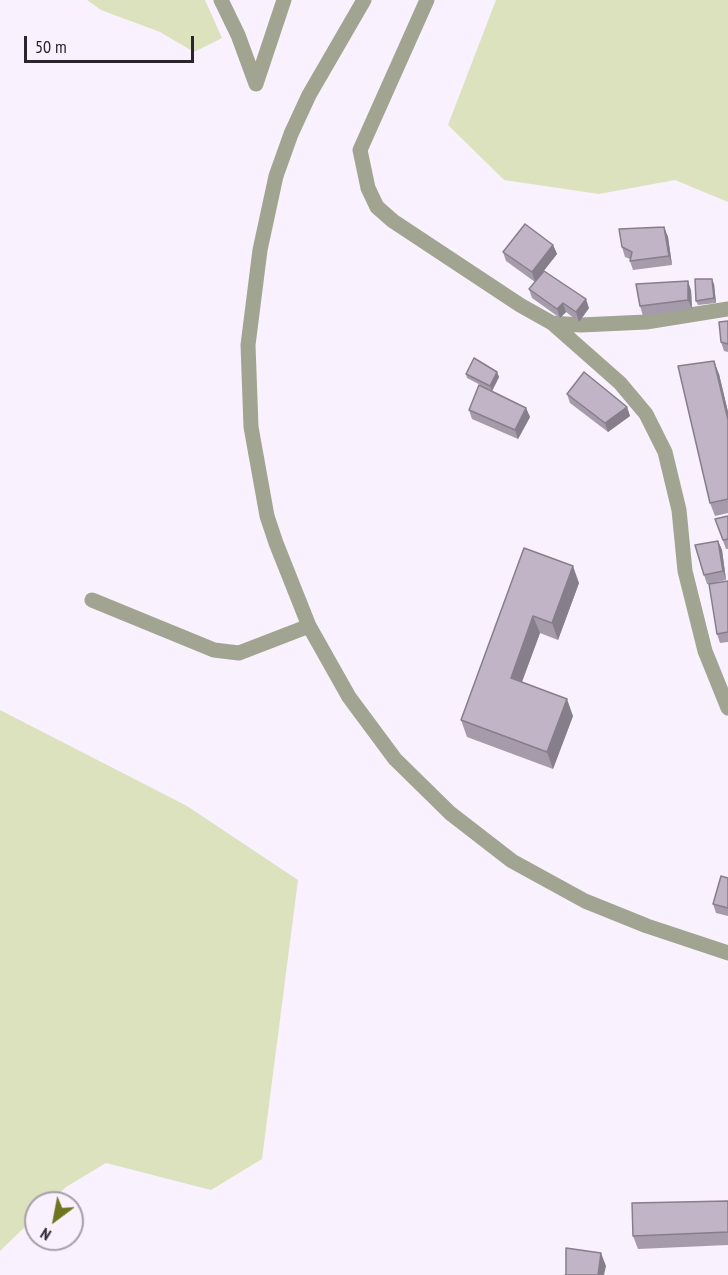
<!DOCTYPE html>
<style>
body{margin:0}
#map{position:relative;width:728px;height:1275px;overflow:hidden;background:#f9f1fd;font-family:"PT Sans Narrow",sans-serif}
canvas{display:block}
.north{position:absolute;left:24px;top:1191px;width:60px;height:60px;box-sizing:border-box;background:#f9f1fd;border:2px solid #a69fa9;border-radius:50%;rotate:212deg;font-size:16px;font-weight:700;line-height:24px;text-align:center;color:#2a252c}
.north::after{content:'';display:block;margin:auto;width:21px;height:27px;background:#6d751f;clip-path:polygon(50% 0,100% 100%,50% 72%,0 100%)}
.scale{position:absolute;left:24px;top:36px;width:170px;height:27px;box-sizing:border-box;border:3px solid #2a252c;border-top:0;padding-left:8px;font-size:18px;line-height:21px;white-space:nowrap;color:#2a252c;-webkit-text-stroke:4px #f9f1fd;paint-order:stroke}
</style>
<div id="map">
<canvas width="728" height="1275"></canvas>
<div class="north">N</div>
<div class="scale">50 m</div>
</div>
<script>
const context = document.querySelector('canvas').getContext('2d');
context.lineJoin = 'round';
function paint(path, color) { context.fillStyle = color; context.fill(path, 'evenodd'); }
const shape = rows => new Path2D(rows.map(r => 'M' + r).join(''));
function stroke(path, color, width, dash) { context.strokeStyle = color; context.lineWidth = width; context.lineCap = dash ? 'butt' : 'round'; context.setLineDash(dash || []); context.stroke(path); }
paint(shape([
 [87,0,205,0,222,38,194,52,160,32,101,10],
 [496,0,728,0,728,202,675,180,599,194,504,180,448,125],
 [0,710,187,806,298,880,262,1159,211,1190,106,1163,66,1187,49,1203,36,1203,36,1216,0,1251]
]), '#dce2be');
stroke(shape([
 [221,0,238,35,256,84],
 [364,0,309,95,291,134,276,176,260,250,248,345,251,427,267,516,276,543,309,626,349,697,395,759,450,813,512,861,585,901,647,926,728,953],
 [427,0,360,150,368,188,377,207,393,221,520,305,552,323,620,383,646,414,665,452,679,510,685,571,705,651,728,708],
 [256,84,284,0],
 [552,323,581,325,646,322,728,309],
 [92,600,214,650,239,653,309,626]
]), '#a1a490', 15);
paint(shape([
 [664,227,668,237,672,265,633,270,630,261,630,259,625,257,622,247],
 [553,245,557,254,535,282,506,261,503,252],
 [714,284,716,303,698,305,696,301],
 [529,289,589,308,579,322,566,312,560,318,532,298],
 [691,290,692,309,643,316,640,306],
 [728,321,728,352,724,351,721,342],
 [497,372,499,377,492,391,467,378,466,374],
 [719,374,728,412,728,513,715,516,710,503],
 [567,394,627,407,630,416,608,432,570,403],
 [526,408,530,417,518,439,472,419,469,410],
 [728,516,728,549,726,549,715,519],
 [718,541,722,550,726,580,713,583,728,581,728,642,720,643,717,634,709,584,707,584,704,575],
 [524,548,579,583,558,640,540,633,522,682,573,716,553,769,467,737,461,720],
 [728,878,728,916,716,913,713,904],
 [728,1201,728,1245,638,1249,633,1236]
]), '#a69baa');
paint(shape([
 [664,227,668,237,672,265,669,256],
 [553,245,557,254,535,282,532,272],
 [712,279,714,284,716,303,714,298],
 [688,281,691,290,692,309,688,300],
 [586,299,589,308,579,322,576,312],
 [563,303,566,312,560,318,557,309],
 [714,361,719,374,728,412,728,420],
 [497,372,499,377,492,391,490,386],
 [627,407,630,416,608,432,605,423],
 [526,408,530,417,518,439,515,430],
 [718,541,722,550,726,580,723,571],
 [573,566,579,583,558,640,552,623],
 [533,616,540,633,517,695,511,678],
 [567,699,573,716,553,769,547,752],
 [601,1253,606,1266,604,1275,598,1275]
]), '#877e8b');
const building = shape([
 [525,224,553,245,532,272,503,252,525,224],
 [664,227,669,256,630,261,632,252,622,247,619,229,664,227],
 [544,271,586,299,576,312,563,303,557,309,529,289,544,271],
 [695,279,712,279,714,298,696,301,695,279],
 [688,281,688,300,640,306,636,284,688,281],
 [728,321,728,344,721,342,719,322,728,321],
 [474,358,497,372,490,386,466,374,474,358],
 [714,361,728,420,728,499,710,503,678,366,714,361],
 [584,372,627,407,605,423,567,394,584,372],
 [479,385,526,408,515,430,469,410,479,385],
 [728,516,728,539,723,540,715,519,728,516],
 [718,541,723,571,704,575,695,545,718,541],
 [524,548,573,566,552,623,533,616,511,678,567,699,547,752,461,720,524,548],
 [728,581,728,632,717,634,709,584,728,581],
 [721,876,728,878,728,908,713,904,721,876],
 [728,1201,728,1232,633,1236,632,1203,728,1201],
 [566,1248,601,1253,598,1275,565,1275,566,1275,566,1248]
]);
paint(building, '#c1b4c6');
stroke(building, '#877e8b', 1.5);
</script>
